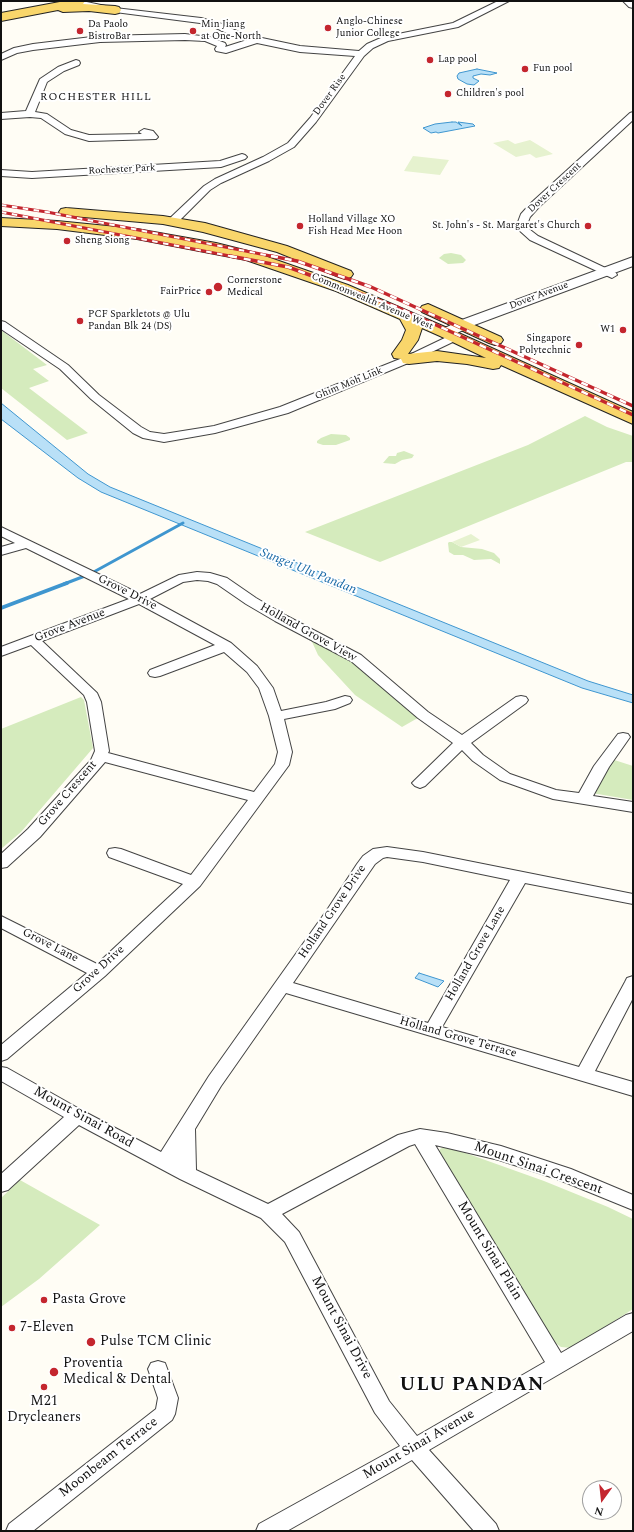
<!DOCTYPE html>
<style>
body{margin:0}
#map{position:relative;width:634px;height:1532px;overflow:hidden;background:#fffdf5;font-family:Spectral,serif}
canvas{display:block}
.frame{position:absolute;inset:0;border:2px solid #111;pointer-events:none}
.north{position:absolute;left:582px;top:1480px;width:40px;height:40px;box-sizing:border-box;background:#fff;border:1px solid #a0a0a0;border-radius:50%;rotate:195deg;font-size:11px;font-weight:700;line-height:16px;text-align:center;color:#111}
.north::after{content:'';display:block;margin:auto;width:14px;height:18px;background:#c4262e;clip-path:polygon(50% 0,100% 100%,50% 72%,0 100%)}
</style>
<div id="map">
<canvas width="634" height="1532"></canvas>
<div class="frame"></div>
<div class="north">N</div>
</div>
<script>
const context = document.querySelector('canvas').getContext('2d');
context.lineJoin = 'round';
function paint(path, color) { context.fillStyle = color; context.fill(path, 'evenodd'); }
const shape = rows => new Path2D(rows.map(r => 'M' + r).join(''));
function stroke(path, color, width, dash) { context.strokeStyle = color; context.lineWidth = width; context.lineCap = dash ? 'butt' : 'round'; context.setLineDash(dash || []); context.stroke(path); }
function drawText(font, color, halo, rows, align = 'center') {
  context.font = font + ' Spectral,serif'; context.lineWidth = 4; context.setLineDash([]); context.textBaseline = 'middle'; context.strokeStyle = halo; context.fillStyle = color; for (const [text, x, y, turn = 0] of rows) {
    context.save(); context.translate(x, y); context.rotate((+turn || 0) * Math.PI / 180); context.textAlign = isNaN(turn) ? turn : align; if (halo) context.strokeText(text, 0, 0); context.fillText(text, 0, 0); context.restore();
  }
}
paint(shape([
 [451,253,461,255,466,260,463,263,448,264,439,258,444,254],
 [1,330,47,365,33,369,49,381,29,388,88,433,67,440,1,388],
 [585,416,607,427,633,436,633,462,626,462,380,562,305,532,528,445],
 [331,434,346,435,350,438,350,440,336,445,323,445,317,443,317,441,321,438],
 [404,451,414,455,412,458,402,460,395,464,383,463,389,456,396,456,397,453],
 [449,542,452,542,461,547,482,549,494,553,500,559,500,564,491,559,474,560,463,555,454,555,449,552,448,543],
 [308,633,356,658,423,715,402,727,355,695,318,655],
 [81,697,84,700,93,748,21,832,1,849,1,729],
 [605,757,633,766,633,800,580,791],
 [446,1146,544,1181,608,1207,633,1219,633,1309,572,1348,561,1347,554,1342,439,1152,440,1149],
 [20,1180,100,1225,39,1279,1,1307,1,1198]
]), '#d5ebbd');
paint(shape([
 [508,140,515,144,530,140,553,154,536,158,530,154,516,157,493,143],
 [413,156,449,160,440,175,404,171],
 [471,534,480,540,461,547,452,542]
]), '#e6f2cf');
const water = shape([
 [477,69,497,73,490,75,481,74,473,76,473,78,479,81,474,85,467,84,458,79,457,76,459,73,477,69],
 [452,122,456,122,462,126,458,122,473,124,475,126,438,133,436,132,431,133,423,128,435,124,452,122],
 [1,403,88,474,110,487,588,681,633,695,633,703,582,688,101,492,78,478,1,419,1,403],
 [419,973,444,981,438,987,415,978,419,973]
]);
paint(water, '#b9e0f7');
stroke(water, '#3f96cf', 1);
stroke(shape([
 [64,584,90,574,183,523]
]), '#3f96cf', 3);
stroke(shape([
 [1,608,67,583]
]), '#3f96cf', 4);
const minor = shape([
 [72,1,82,1,115,8,201,18,222,24,243,34,300,46,359,51,367,44,383,37,453,23,498,1,509,1,458,27,388,41,373,48,364,56,316,122,294,147,269,161,221,183,210,190,176,224,172,225,168,224,167,222,168,220,204,186,215,179,263,157,288,143,310,118,355,56,300,52,257,43,226,53,216,51,215,49,217,46,205,41,185,40,100,42,33,50,17,53,1,60,1,54,14,48,33,44,100,36,185,34,209,37,225,43,226,45,225,47,247,40,237,38,216,28,200,23,115,12,72,4,72,1],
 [76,60,79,61,80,63,79,65,64,71,47,82,35,112,47,114,71,130,89,135,142,134,139,132,144,129,153,131,158,137,156,139,89,141,65,134,41,118,30,117,1,119,1,113,26,111,40,79,58,67,76,60],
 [633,112,633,120,539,207,530,217,528,222,529,229,538,236,616,273,617,275,612,278,530,240,520,231,518,222,521,214,531,203,630,113,633,112],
 [242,154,245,155,247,157,245,159,221,167,32,178,1,176,1,170,32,172,220,161,242,154],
 [1,321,5,322,68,365,99,395,141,427,150,432,164,434,214,426,280,407,405,357,451,335,459,335,461,337,459,339,413,361,288,413,215,433,164,442,143,438,133,433,91,399,60,369,1,329,1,321],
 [1,527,140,594,179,575,197,572,210,573,227,578,256,598,285,615,361,655,428,712,462,735,516,697,521,696,526,697,528,700,526,703,471,743,483,755,510,774,556,790,579,793,594,766,618,734,623,733,628,734,630,737,609,767,593,796,633,802,633,812,553,799,500,780,473,761,462,750,425,786,420,788,415,786,412,783,415,780,453,743,418,718,351,661,275,621,246,604,217,584,208,581,197,580,183,582,150,599,231,643,257,666,273,688,281,711,326,702,345,696,350,697,352,700,350,703,335,709,284,719,292,752,289,765,200,886,105,976,7,1059,1,1061,1,1045,87,973,1,928,1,916,97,964,183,884,109,857,107,853,109,849,115,848,121,849,191,875,248,800,105,762,40,837,7,867,1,868,1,854,28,829,91,760,95,751,87,702,84,695,31,645,1,656,1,647,129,599,26,548,1,555,1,547,15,543,1,536,1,527],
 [139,604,215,645,150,670,148,673,150,676,155,677,160,676,224,652,247,672,259,688,269,716,278,752,275,764,254,792,108,753,109,751,101,702,97,693,42,641,139,604],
 [387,847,423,852,633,894,633,904,525,883,442,1027,579,1067,625,982,627,978,633,976,633,998,595,1071,633,1082,633,1096,286,993,221,1086,195,1129,196,1170,268,1204,398,1135,420,1129,447,1133,501,1146,571,1169,633,1195,633,1210,557,1179,499,1160,435,1145,561,1353,626,1315,633,1313,633,1331,429,1450,496,1524,499,1531,474,1531,412,1460,287,1531,256,1531,259,1524,400,1446,375,1413,285,1242,261,1218,180,1179,79,1125,8,1190,1,1192,1,1174,64,1117,1,1081,1,1067,7,1068,83,1111,161,1152,209,1076,327,910,357,864,363,856,373,849,387,847],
 [387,857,423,862,510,880,428,1023,293,983,375,864,383,858,387,857],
 [415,1144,545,1362,417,1436,389,1401,299,1232,282,1214,409,1146,415,1144],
 [158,1361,165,1363,178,1398,175,1414,172,1420,33,1531,6,1531,9,1524,156,1409,158,1398,148,1369,151,1363,158,1361]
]);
const tertiary = shape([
 [623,1,633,1,633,8,629,7,623,1],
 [633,257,633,266,469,327,451,336,446,337,441,336,439,333,441,330,459,321,633,257]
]);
const primary = shape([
 [65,1,85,1,83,4,115,6,119,7,121,10,119,13,115,14,89,11,63,12,58,10,1,21,1,13,65,1],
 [66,208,163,216,205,223,287,246,351,271,353,274,351,277,345,279,339,277,277,252,203,232,163,224,61,215,59,212,61,209,66,208],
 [1,218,57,221,137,229,216,243,256,253,348,285,452,330,633,412,633,424,501,365,499,368,493,369,467,364,437,361,409,364,403,363,401,359,394,358,392,354,402,340,406,330,400,319,336,291,246,260,137,239,57,229,1,226,1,218],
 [422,328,440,336,486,358,437,351,408,354,418,340,422,328],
 [428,304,501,337,503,340,501,343,495,345,489,343,422,312,420,309,422,306,428,304]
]);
stroke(minor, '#444', 2);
stroke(tertiary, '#444', 2);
stroke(primary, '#222', 2);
paint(minor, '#fff');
paint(tertiary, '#fff');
paint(primary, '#f9d66b');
const railFar1 = shape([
 [1,205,47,212,276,257],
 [1,212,235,257]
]);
const rail = shape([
 [230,256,288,267,399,308,633,415],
 [271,256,297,261,371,287,633,406]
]);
stroke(railFar1, '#c4262e', 3);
stroke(rail, '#c4262e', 3.5);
stroke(railFar1, '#fff', 2, [5.5]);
stroke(rail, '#fff', 2.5, [7]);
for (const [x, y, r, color] of [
 [328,28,4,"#c4262e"],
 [80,31,4,"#c4262e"],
 [193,31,4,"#c4262e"],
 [430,60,4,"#c4262e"],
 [525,69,4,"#c4262e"],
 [448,94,4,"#c4262e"],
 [300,226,4,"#c4262e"],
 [588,226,4,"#c4262e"],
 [67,241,4,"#c4262e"],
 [218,287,5,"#c4262e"],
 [209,292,4,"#c4262e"],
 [80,321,4,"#c4262e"],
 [623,330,4,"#c4262e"],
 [579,345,4,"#c4262e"],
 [44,1300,4,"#c4262e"],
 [12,1328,4,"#c4262e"],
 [91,1342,5,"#c4262e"],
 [54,1372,5,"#c4262e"],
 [44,1387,4,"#c4262e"]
]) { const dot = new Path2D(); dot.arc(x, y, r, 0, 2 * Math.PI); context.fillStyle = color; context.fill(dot); stroke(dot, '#fff', 1.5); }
drawText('10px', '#111', '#fff', [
 ["Anglo-Chinese",336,22],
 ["Junior College",336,34],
 ["Da Paolo",88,25],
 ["BistroBar",88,37],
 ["Min Jiang",201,25],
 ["at One-North",201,37],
 ["Lap pool",438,60],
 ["Fun pool",533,69],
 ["Children's pool",456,94],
 ["Holland Village XO",308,220],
 ["Fish Head Mee Hoon",308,232],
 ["St. John's - St. Margaret's Church",580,226,"right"],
 ["Sheng Siong",75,241],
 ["Cornerstone",227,281],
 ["Medical",227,293],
 ["FairPrice",201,292,"right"],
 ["PCF Sparkletots @ Ulu",88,315],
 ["Pandan Blk 24 (DS)",88,327],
 ["W1",615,330,"right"],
 ["Singapore",571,339,"right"],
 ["Polytechnic",571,351,"right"]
], 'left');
drawText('10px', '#111', '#fff', [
 ["Dover Rise",330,95,-54],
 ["Rochester Park",122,170,-3],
 ["Dover Crescent",555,188,-43],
 ["Dover Avenue",539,296,-21],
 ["Commonwealth Avenue West",372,302,23],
 ["Ghim Moh Link",349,384,-22]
]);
context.letterSpacing = '1px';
drawText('11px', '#111', '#fff', [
 ["ROCHESTER HILL",96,98]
]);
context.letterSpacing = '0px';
drawText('12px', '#111', '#fff', [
 ["Grove Drive",127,593,27],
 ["Grove Avenue",70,626,-21],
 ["Holland Grove View",308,633,29],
 ["Grove Crescent",68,794,-49],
 ["Holland Grove Drive",333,912,-56],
 ["Grove Lane",50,946,27],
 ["Holland Grove Lane",476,954,-60],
 ["Grove Drive",99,970,-42],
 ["Holland Grove Terrace",458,1038,16]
]);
drawText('italic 13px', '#1768a6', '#fff', [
 ["Sungei Ulu Pandan",308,572,22]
]);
drawText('14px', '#111', '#fff', [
 ["Mount Sinai Road",83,1118,29],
 ["Mount Sinai Crescent",538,1169,19],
 ["Mount Sinai Plain",489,1251,59],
 ["Mount Sinai Drive",341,1328,62],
 ["Mount Sinai Avenue",419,1445,-30],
 ["Moonbeam Terrace",109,1458,-38]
]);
drawText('14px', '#111', '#fff', [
 ["Pasta Grove",52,1300],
 ["7-Eleven",20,1328],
 ["Pulse TCM Clinic",100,1342],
 ["Proventia",63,1364],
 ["Medical & Dental",63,1380],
 ["M21",44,1402,"center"],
 ["Drycleaners",44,1418,"center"]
], 'left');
context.letterSpacing = '1px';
drawText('bold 19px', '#111', '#fff', [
 ["ULU PANDAN",472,1386]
]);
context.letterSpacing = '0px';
</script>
